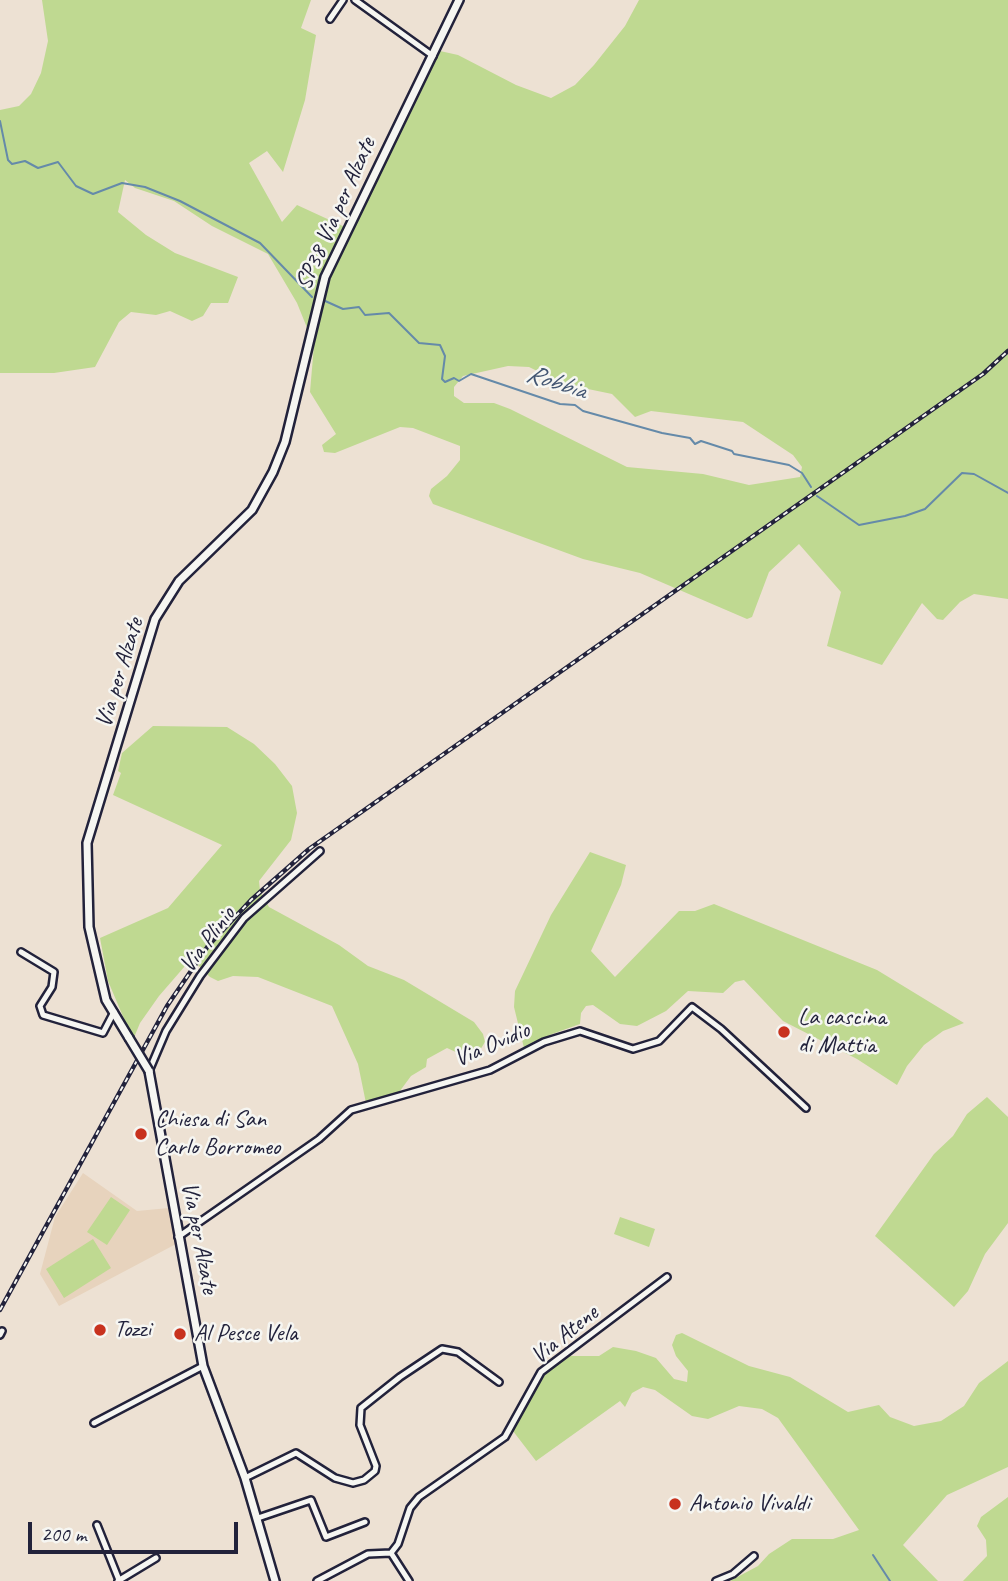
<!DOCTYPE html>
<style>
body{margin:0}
#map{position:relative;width:1008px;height:1581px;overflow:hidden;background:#ede1d3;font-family:Caveat,sans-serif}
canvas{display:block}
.scale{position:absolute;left:28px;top:1522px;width:210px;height:32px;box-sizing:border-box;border:4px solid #22223b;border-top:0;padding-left:9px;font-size:21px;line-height:24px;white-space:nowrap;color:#22223b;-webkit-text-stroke:5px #f6f6f2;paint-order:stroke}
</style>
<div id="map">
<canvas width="1008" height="1581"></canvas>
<div class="scale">200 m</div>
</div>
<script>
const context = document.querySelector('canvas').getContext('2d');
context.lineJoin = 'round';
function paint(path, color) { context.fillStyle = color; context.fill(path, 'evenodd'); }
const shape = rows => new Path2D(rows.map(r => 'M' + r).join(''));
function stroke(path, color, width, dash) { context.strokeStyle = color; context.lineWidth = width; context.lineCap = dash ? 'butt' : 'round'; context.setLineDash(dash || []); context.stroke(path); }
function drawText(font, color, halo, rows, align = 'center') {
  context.font = font + ' Caveat,sans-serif'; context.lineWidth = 5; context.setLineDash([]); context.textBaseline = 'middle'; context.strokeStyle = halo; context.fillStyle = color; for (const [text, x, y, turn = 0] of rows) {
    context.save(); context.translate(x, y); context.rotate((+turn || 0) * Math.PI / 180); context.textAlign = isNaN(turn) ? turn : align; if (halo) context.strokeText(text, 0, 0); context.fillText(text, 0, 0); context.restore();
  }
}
paint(shape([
 [83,1173,137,1211,169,1208,176,1244,59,1306,40,1274,55,1217]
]), '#e7d3bd');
paint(shape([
 [42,0,311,0,301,28,316,35,305,100,283,172,267,151,249,163,282,222,297,205,347,228,431,49,458,55,516,85,551,98,575,85,594,65,625,26,639,0,1008,0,1008,599,974,594,960,602,943,620,937,619,922,603,882,665,827,646,841,592,799,544,769,572,752,617,747,619,640,573,583,559,433,504,429,496,431,489,447,476,460,460,460,446,413,428,400,427,335,453,324,452,322,445,336,434,310,392,314,345,297,303,268,254,212,226,174,201,135,188,125,180,118,212,146,235,175,253,238,277,228,303,211,303,203,316,192,321,170,311,156,315,131,312,119,322,95,367,54,373,0,373,0,110,19,106,31,94,41,73,48,41],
 [508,366,529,367,564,384,612,394,635,417,651,411,743,422,793,455,802,467,800,477,749,485,703,474,627,467,510,409,494,403,464,403,454,396,454,387,463,376],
 [153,726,227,727,254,744,275,764,292,786,297,813,291,840,259,881,260,891,269,907,339,945,368,966,404,980,474,1022,483,1034,485,1042,480,1050,469,1058,447,1048,427,1059,426,1067,411,1076,391,1103,367,1108,358,1064,332,1006,258,977,233,976,218,981,210,977,195,962,185,966,159,996,140,1023,133,1040,108,981,100,938,168,908,222,845,113,795,121,773,118,771,122,753],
 [590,852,626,865,621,885,591,951,615,977,679,911,695,911,714,904,877,970,964,1023,943,1031,924,1045,907,1066,897,1085,857,1059,783,1021,744,980,735,982,723,993,688,991,666,1011,637,1026,620,1024,593,1005,586,1006,581,1013,580,1024,552,1034,524,1048,514,1007,515,991,551,915],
 [987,1097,1008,1117,1008,1223,985,1254,968,1291,954,1307,875,1236,934,1154,953,1136,967,1114],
 [111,1197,130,1210,107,1245,87,1232],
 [620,1217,655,1229,649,1247,614,1234],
 [93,1239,111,1268,64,1298,46,1269],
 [682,1333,749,1366,790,1377,848,1412,879,1405,890,1417,914,1426,941,1421,964,1406,979,1383,1008,1361,1008,1467,947,1495,903,1545,938,1581,730,1581,758,1566,769,1554,792,1539,833,1539,859,1530,778,1418,762,1409,739,1406,708,1419,692,1416,655,1390,643,1387,632,1393,625,1407,620,1401,536,1461,513,1431,542,1376,568,1356,599,1356,613,1347,636,1351,656,1358,674,1379,687,1382,688,1371,676,1356,672,1345,676,1335],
 [1008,1497,1008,1581,963,1581,987,1556,986,1540,977,1526,981,1517]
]), '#bfd991');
stroke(shape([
 [0,121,8,160,12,164,25,161,38,168,58,162,76,186,93,194,122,183,145,187,180,201,260,243,312,297],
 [323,300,343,309,359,307,365,315,389,313,419,343,440,345,445,356,442,379,445,382,454,378,459,381,471,374,560,404,575,405,583,411,662,433,690,438,695,444,701,441,732,451,734,454,789,465,802,473,811,487],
 [817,496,859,525,905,516,925,509,962,473,974,474,1008,493],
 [873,1555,890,1581]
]), '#658aa9', 2);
const minor = shape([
 [355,0,433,56],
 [330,19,343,0],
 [21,952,54,972,52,987,40,1006,43,1015,103,1033,114,1012],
 [149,1071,166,1031,200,976,244,918,320,851],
 [178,1237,319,1139,351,1110,490,1070,544,1042,580,1031,633,1049,659,1041,692,1007,721,1029,806,1108],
 [0,1335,2,1331],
 [94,1423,203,1366],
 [245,1478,296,1453,335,1478,353,1483,364,1480,375,1471,376,1466,360,1425,361,1408,400,1377,442,1349,458,1352,499,1382],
 [258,1518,311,1500,326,1537,365,1522],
 [97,1525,119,1580],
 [391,1553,398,1544,410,1508,419,1497,505,1437,541,1372,667,1277],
 [118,1581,156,1558],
 [317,1581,368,1554,391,1553,409,1581],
 [716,1581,733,1574,754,1556]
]);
const tertiary = shape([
 [129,1038,106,1000,89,927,87,843,155,619,179,581,252,510,273,472,285,442,325,277,459,0],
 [149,1071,203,1366,245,1478,275,1581]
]);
stroke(minor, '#22223b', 10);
stroke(tertiary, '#22223b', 12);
stroke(minor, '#f6f6f2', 5);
stroke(tertiary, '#f6f6f2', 7);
const rail = shape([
 [0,1310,167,1006,208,946,251,900,309,849,983,374,1008,351]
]);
stroke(rail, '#22223b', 4.5);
stroke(rail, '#f6f6f2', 2, [5]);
const tertiaryBridge = shape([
 [129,1038,149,1071]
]);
stroke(tertiaryBridge, '#22223b', 12, []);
stroke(tertiaryBridge, '#f6f6f2', 7);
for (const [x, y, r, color] of [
 [784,1032,7,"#c8321e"],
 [141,1134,7,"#c8321e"],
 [100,1330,7,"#c8321e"],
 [180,1334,7,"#c8321e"],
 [675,1504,7,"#c8321e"]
]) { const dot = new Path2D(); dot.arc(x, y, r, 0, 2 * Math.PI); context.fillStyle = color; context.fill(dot); stroke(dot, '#f6f6f2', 2.5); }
drawText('24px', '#22223b', '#f6f6f2', [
 ["SP38 Via per Alzate",336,214,-66],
 ["Via per Alzate",120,673,-73],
 ["Via Plinio",208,940,-53],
 ["Via Ovidio",492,1045,-23],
 ["Via per Alzate",199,1238,79],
 ["Via Atene",565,1335,-39]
]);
drawText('24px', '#22223b', '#f6f6f2', [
 ["La cascina",798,1018],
 ["di Mattia",798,1046],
 ["Chiesa di San",155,1120],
 ["Carlo Borromeo",155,1148],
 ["Tozzi",114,1330],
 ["Al Pesce Vela",194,1334],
 ["Antonio Vivaldi",689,1504]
], 'left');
drawText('italic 26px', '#435672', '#f6f6f2', [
 ["Robbia",556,383,18]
]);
</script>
